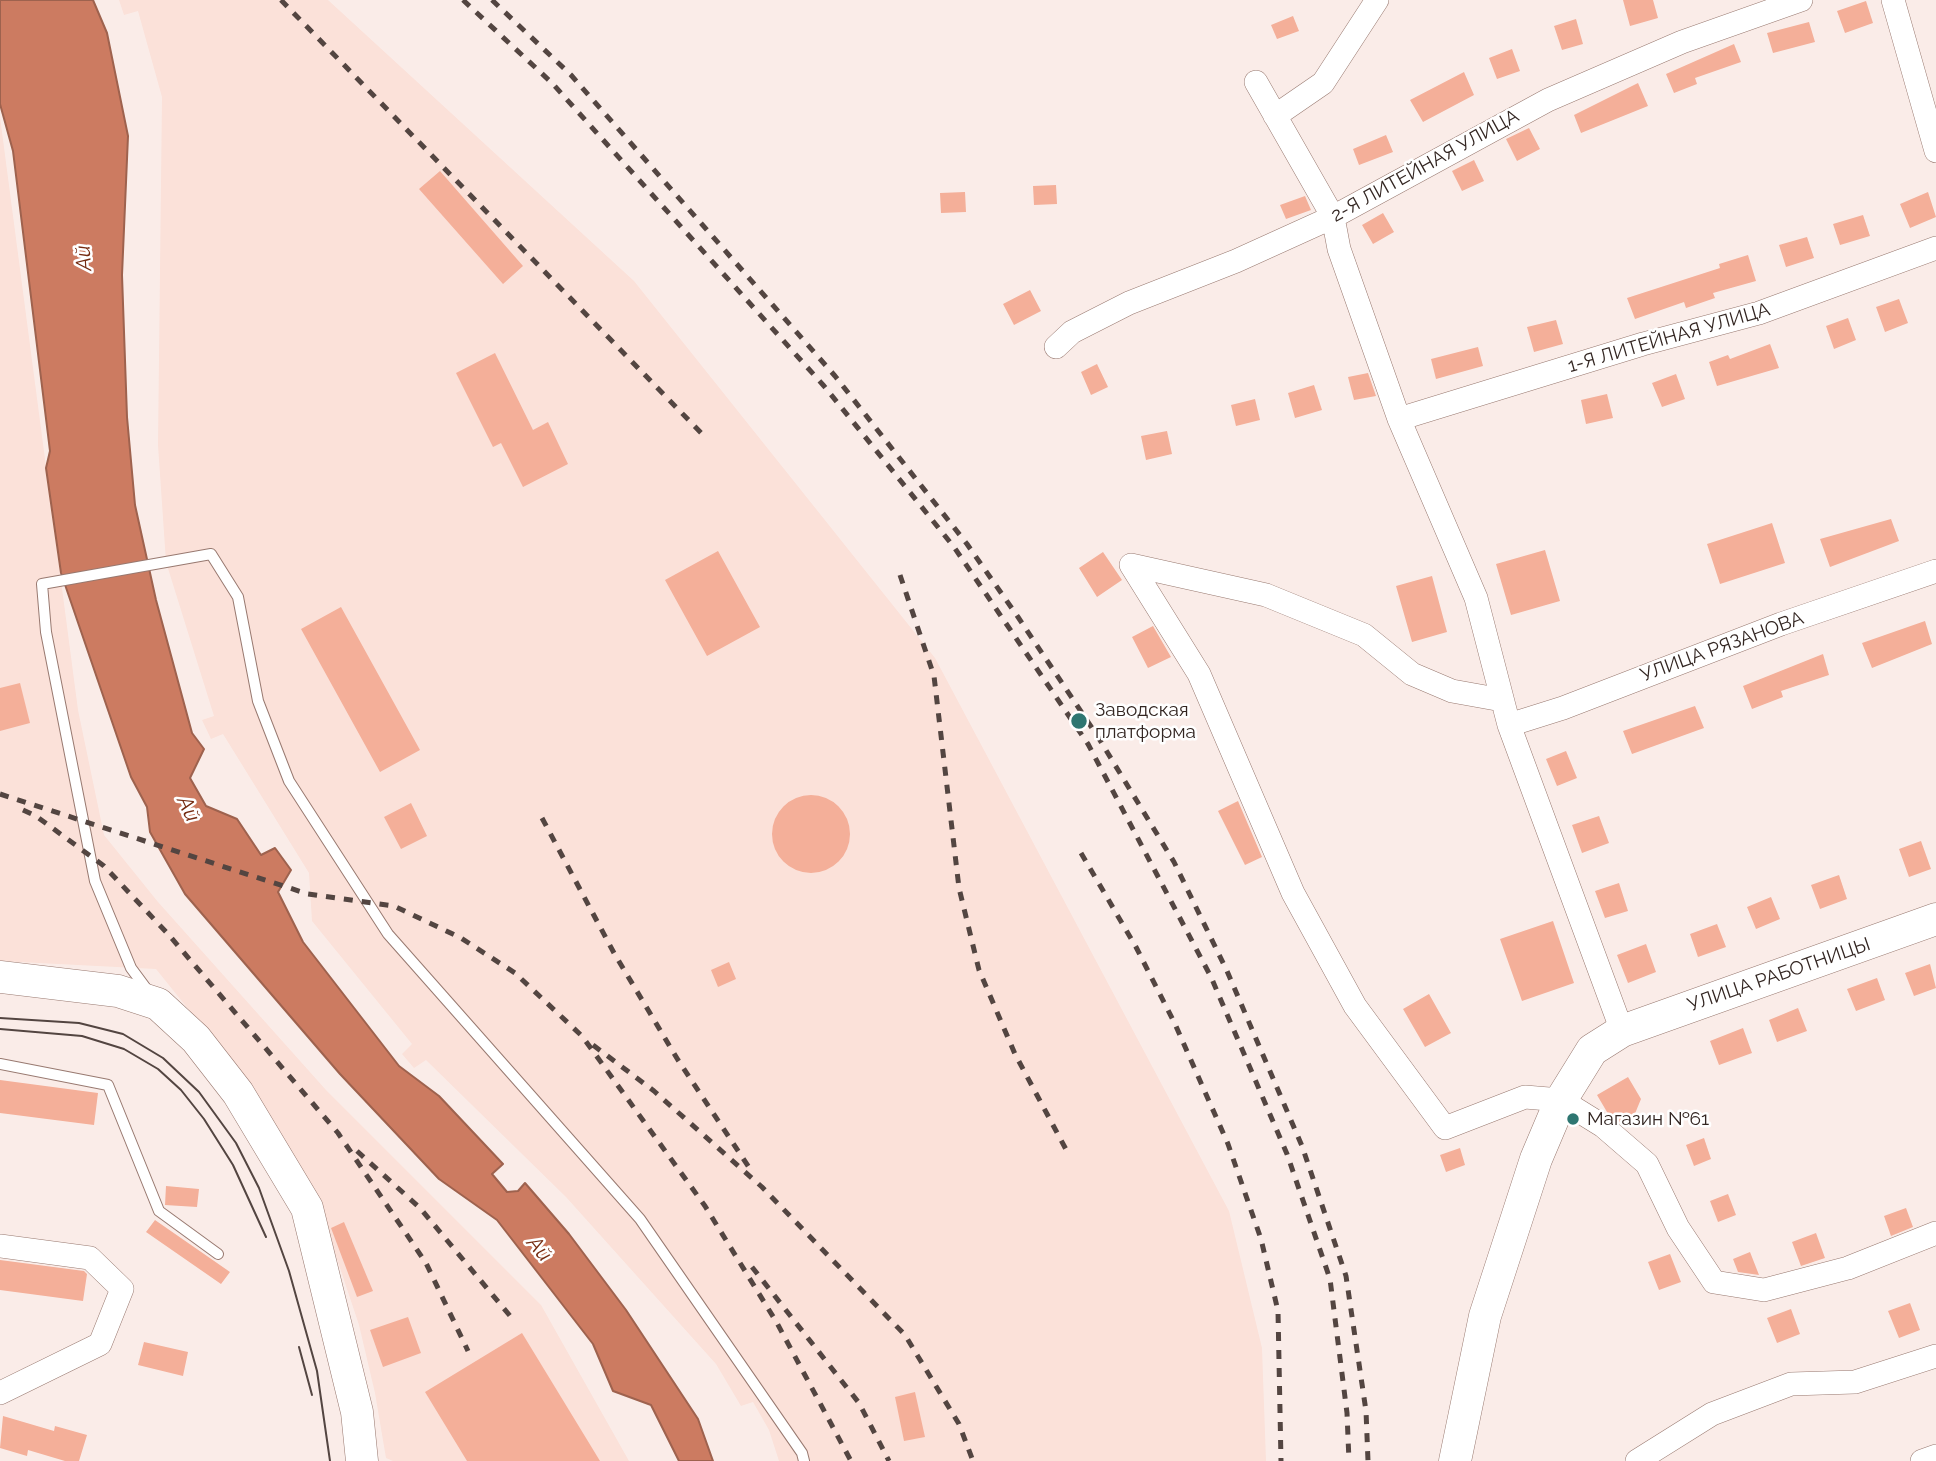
<!DOCTYPE html>
<meta charset="utf-8">
<style>
body{margin:0}
canvas{display:block;background:#faece8}
</style>
<canvas width="1936" height="1461"></canvas>
<script>
const context = document.querySelector('canvas').getContext('2d');
context.lineJoin = 'round';
function paint(path, color) { context.fillStyle = color; context.fill(path, 'evenodd'); }
const shape = rows => new Path2D(rows.map(r => 'M' + r).join(''));
function stroke(path, color, width, dash) { context.strokeStyle = color; context.lineWidth = width; context.lineCap = dash ? 'butt' : 'round'; context.setLineDash(dash || []); context.stroke(path); }
function drawText(font, color, halo, rows, align = 'center') {
  context.font = font + ' Raleway,sans-serif'; context.lineWidth = 5; context.setLineDash([]); context.textBaseline = 'middle'; context.strokeStyle = halo; context.fillStyle = color; for (const [text, x, y, turn = 0] of rows) {
    context.save(); context.translate(x, y); context.rotate((+turn || 0) * Math.PI / 180); context.textAlign = isNaN(turn) ? turn : align; if (halo) context.strokeText(text, 0, 0); context.fillText(text, 0, 0); context.restore();
  }
}
paint(shape([
 [119,0,328,0,634,281,935,658,1229,1211,1262,1348,1266,1461,779,1461,769,1430,753,1402,741,1406,716,1364,566,1197,426,1060,414,1068,402,1054,412,1044,312,921,309,873,223,734,211,739,202,720,214,716,166,562,158,445,162,97,138,11,124,15],
 [0,117,78,710,104,835,158,902,326,1090,541,1305,629,1461,393,1461,386,1458,375,1393,359,1325,329,1235,243,1077,156,969,0,961]
]), '#fbe1d9');
const water = shape([
 [0,0,93,0,107,33,128,136,122,275,127,417,135,505,156,600,192,733,204,749,190,778,206,806,237,819,261,855,275,848,291,870,278,892,303,942,399,1066,439,1096,503,1164,492,1174,507,1192,518,1191,525,1183,569,1234,626,1310,698,1419,713,1461,679,1461,651,1405,613,1391,593,1344,497,1220,439,1179,340,1074,185,894,150,832,147,807,131,777,61,573,46,468,50,451,13,151,0,104,0,0]
]);
paint(water, '#cc7b61');
stroke(water, '#9e624e', 2);
paint(shape([
 [1623,0,1653,0,1658,18,1630,26],
 [1866,1,1873,23,1845,33,1837,11],
 [1293,16,1299,31,1277,39,1271,25],
 [1576,19,1583,44,1562,50,1554,26],
 [1809,22,1815,42,1773,53,1767,33],
 [1734,44,1741,62,1695,78,1697,84,1674,93,1666,74],
 [1512,49,1520,71,1497,79,1489,58],
 [1464,72,1474,95,1423,122,1410,100],
 [1638,83,1648,106,1581,133,1574,115],
 [1529,128,1540,149,1517,161,1506,139],
 [1386,135,1393,152,1359,165,1353,149],
 [1474,160,1484,181,1462,191,1452,171],
 [440,171,523,266,503,284,419,189],
 [1056,185,1057,204,1034,205,1033,186],
 [965,192,966,212,941,213,940,193],
 [1928,192,1936,217,1910,228,1900,204],
 [1305,196,1311,210,1286,219,1280,205],
 [1383,213,1394,232,1373,244,1362,225],
 [1863,215,1870,236,1840,245,1833,224],
 [1807,237,1814,258,1786,267,1779,245],
 [1748,255,1756,281,1713,293,1715,298,1686,308,1684,302,1635,319,1627,298,1720,268,1719,264],
 [1030,290,1041,311,1014,325,1003,304],
 [1899,299,1908,323,1885,332,1876,307],
 [1848,318,1856,340,1834,349,1826,326],
 [1556,320,1563,344,1534,352,1527,327],
 [1770,344,1779,368,1717,386,1709,362,1728,355,1730,359],
 [1478,347,1483,366,1436,379,1431,359],
 [495,353,533,430,548,422,568,464,523,487,501,443,493,447,456,373],
 [1097,364,1108,387,1091,395,1081,372],
 [1368,373,1376,396,1354,400,1348,377],
 [1676,374,1685,399,1662,407,1652,383],
 [1314,385,1322,410,1295,418,1288,393],
 [1607,394,1613,418,1586,424,1581,400],
 [1255,399,1260,420,1236,426,1231,405],
 [1167,431,1172,454,1146,460,1141,436],
 [1891,519,1899,541,1830,567,1820,539],
 [1772,523,1785,563,1720,584,1707,544],
 [1545,550,1560,601,1511,615,1496,564],
 [718,551,760,627,707,656,665,580],
 [1103,552,1122,580,1097,597,1079,568],
 [1432,576,1447,632,1412,642,1396,586],
 [341,607,420,750,380,772,301,629],
 [1925,621,1932,644,1872,668,1862,643],
 [1153,626,1171,657,1148,668,1132,637],
 [1823,654,1829,675,1781,691,1783,697,1752,709,1743,686],
 [20,683,30,723,0,731,0,688],
 [1695,706,1704,728,1632,754,1623,731],
 [1566,751,1577,778,1557,786,1546,759],
 '772 834a39 39 0 1 1 78 0a39 39 0 1 1-78 0Z',
 [1238,801,1262,857,1245,865,1218,811],
 [411,803,427,836,401,849,384,817],
 [1599,816,1609,843,1582,853,1572,825],
 [1921,841,1931,869,1909,877,1899,849],
 [1839,875,1847,899,1820,909,1811,885],
 [1619,883,1628,911,1605,918,1595,891],
 [1771,897,1780,919,1756,929,1747,907],
 [1553,921,1574,983,1522,1001,1500,939],
 [1717,924,1726,947,1698,957,1690,934],
 [1646,944,1656,972,1628,983,1617,955],
 [729,962,736,979,718,987,711,970],
 [1930,964,1936,988,1914,996,1905,973],
 [1877,978,1885,1000,1856,1011,1847,989],
 [1429,994,1451,1033,1425,1047,1403,1009],
 [1798,1008,1807,1031,1777,1042,1769,1020],
 [1743,1028,1752,1053,1719,1065,1710,1041],
 [1628,1077,1641,1099,1634,1116,1621,1123,1607,1112,1597,1095],
 [0,1080,98,1093,94,1125,0,1113],
 [1704,1138,1711,1159,1694,1166,1686,1145],
 [1460,1148,1465,1165,1446,1172,1440,1155],
 [166,1186,199,1189,197,1207,165,1205],
 [1728,1194,1736,1215,1718,1222,1710,1201],
 [1906,1208,1913,1227,1891,1236,1884,1216],
 [155,1220,230,1272,221,1284,146,1232],
 [344,1222,373,1291,357,1297,331,1228],
 [1816,1233,1825,1258,1801,1266,1792,1242],
 [1750,1252,1759,1275,1738,1272,1733,1259],
 [1670,1254,1681,1282,1659,1290,1648,1262],
 [0,1260,84,1271,87,1274,83,1301,0,1290],
 [1910,1303,1920,1330,1899,1338,1888,1311],
 [1791,1309,1800,1334,1777,1343,1767,1318],
 [408,1317,421,1353,383,1367,370,1330],
 [522,1333,600,1461,467,1461,425,1392],
 [144,1342,188,1352,183,1376,138,1365],
 [915,1392,925,1437,904,1441,895,1397],
 [3,1416,54,1431,55,1426,87,1435,79,1461,65,1461,28,1450,27,1456,0,1448]
]), '#f4af99');
const lane = shape([
 [148,991,131,968,95,881,46,632,42,584,211,554,238,597,258,701,289,781,388,934,640,1219,802,1453,804,1461],
 [0,1064,108,1085,159,1211,218,1254]
]);
const street = shape([
 [1893,0,1936,151],
 [1256,82,1333,217,1339,249,1399,419,1476,598,1509,725,1622,1031],
 [1275,116,1323,83,1377,0],
 [1056,347,1072,332,1129,303,1236,261,1333,217,1548,100,1682,42,1801,0],
 [1399,419,1643,344,1759,313,1936,248],
 [1502,700,1452,691,1412,674,1364,635,1266,595,1131,565,1199,674,1293,893,1355,1006,1445,1128,1525,1097,1561,1100,1603,1126,1647,1164,1678,1228,1714,1282,1764,1290,1848,1268,1936,1233],
 [1509,725,1563,708,1781,624,1936,571],
 [0,1246,90,1258,122,1289,100,1344,0,1393],
 [1637,1461,1712,1414,1791,1384,1855,1382,1936,1356],
 [1922,1461,1936,1456]
]);
const secondary = shape([
 [0,977,118,991,158,1004,196,1039,238,1093,307,1208,357,1412,362,1461],
 [1455,1461,1485,1316,1536,1159,1561,1100,1592,1050,1622,1031,1936,919]
]);
stroke(lane, '#987970', 12);
stroke(street, '#987970', 24);
stroke(secondary, '#987970', 33);
stroke(lane, '#fff', 10);
stroke(street, '#fff', 23);
stroke(secondary, '#fff', 32);
stroke(shape([
 [0,1018,79,1023,123,1034,163,1058,199,1092,236,1143,259,1188,289,1271,317,1371,330,1461],
 [0,1029,82,1036,124,1049,158,1069,181,1090,204,1119,233,1165,266,1237],
 [299,1347,312,1395]
]), '#534541', 2);
stroke(shape([
 [281,0,707,439],
 [463,0,552,83,824,386,954,547,1088,744,1211,977,1287,1154,1330,1279,1347,1413,1349,1461],
 [492,0,571,75,835,376,967,544,1018,617,1098,737,1174,862,1227,971,1302,1146,1346,1276,1366,1411,1368,1461],
 [900,575,934,676,959,888,979,970,1015,1054,1069,1155],
 [0,794,308,894,394,906,461,938,515,973,582,1036,705,1206,777,1323,851,1461],
 [23,810,36,816,104,866,168,934,338,1133,426,1263,468,1351],
 [542,818,614,953,678,1060,750,1169],
 [1081,853,1136,947,1175,1024,1228,1144,1261,1239,1278,1311,1281,1461],
 [593,1045,654,1091,762,1187,905,1335,959,1424,973,1461],
 [357,1151,420,1208,511,1317],
 [752,1267,859,1403,889,1461]
]), '#534541', 5, [9, 9]);
for (const [x, y, r, color] of [
 [1079,721,9,"#2e7671"],
 [1573,1119,7,"#2e7671"]
]) { const dot = new Path2D(); dot.arc(x, y, r, 0, 2 * Math.PI); context.fillStyle = color; context.fill(dot); stroke(dot, '#fff', 2.5); }
drawText('19px', '#332622', '#fff', [
 ["2-Я ЛИТЕЙНАЯ УЛИЦА",1425,166,-29],
 ["1-Я ЛИТЕЙНАЯ УЛИЦА",1669,338,-16],
 ["УЛИЦА РЯЗАНОВА",1722,647,-20],
 ["УЛИЦА РАБОТНИЦЫ",1779,975,-19]
]);
drawText('19px', '#332622', '#fff', [
 ["Заводская",1095,710],
 ["платформа",1095,732],
 ["Магазин №61",1587,1119]
], 'left');
drawText('italic 21px', '#742a10', '#fff', [
 ["Ай",84,258,-94],
 ["Ай",188,809,65],
 ["Ай",539,1249,50]
]);
</script>
